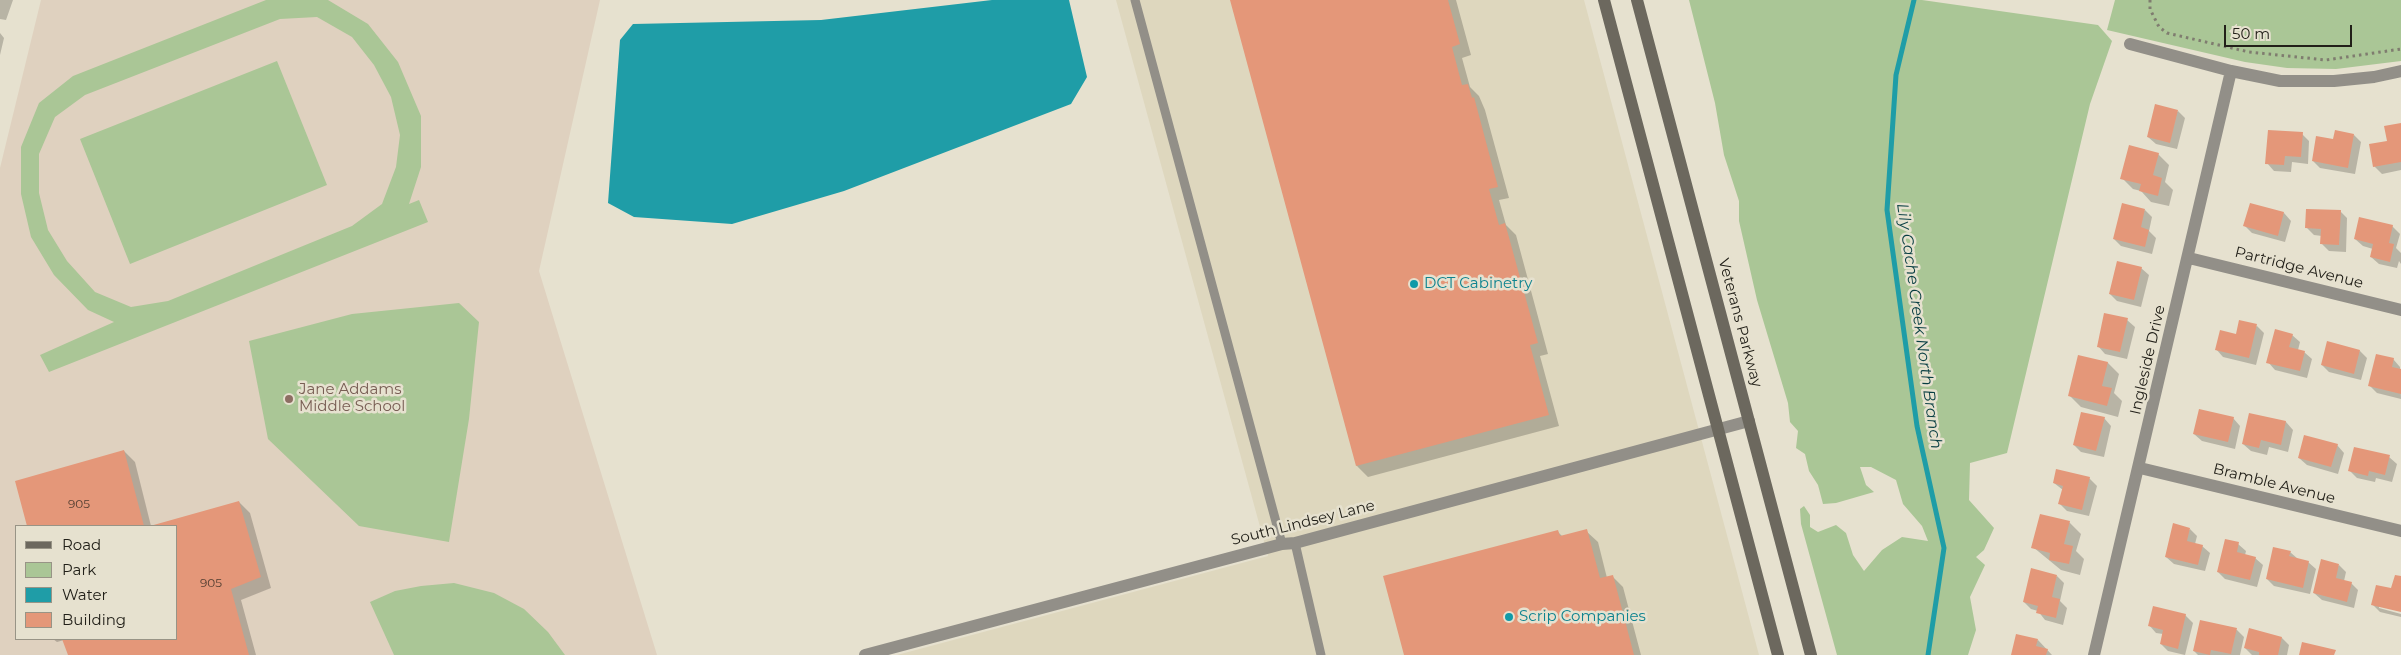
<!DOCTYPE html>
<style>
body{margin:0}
#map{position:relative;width:2401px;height:655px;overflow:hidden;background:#e6e1cf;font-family:Montserrat,sans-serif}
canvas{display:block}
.legend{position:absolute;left:15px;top:525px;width:162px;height:115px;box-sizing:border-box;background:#e6e1cf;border:1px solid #989486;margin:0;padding:6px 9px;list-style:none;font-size:15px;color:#222019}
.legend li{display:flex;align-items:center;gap:10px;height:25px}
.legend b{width:25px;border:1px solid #989486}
.scale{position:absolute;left:2224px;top:25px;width:128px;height:22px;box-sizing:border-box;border:2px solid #222019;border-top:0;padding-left:6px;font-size:15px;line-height:18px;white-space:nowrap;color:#222019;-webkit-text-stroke:4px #e6e1cf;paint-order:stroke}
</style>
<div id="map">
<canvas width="2401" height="655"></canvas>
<ul class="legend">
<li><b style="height:6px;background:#6c685e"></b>Road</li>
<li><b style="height:14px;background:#aac696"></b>Park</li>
<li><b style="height:14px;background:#1f9da7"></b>Water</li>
<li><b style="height:14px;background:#e49779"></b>Building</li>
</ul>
<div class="scale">50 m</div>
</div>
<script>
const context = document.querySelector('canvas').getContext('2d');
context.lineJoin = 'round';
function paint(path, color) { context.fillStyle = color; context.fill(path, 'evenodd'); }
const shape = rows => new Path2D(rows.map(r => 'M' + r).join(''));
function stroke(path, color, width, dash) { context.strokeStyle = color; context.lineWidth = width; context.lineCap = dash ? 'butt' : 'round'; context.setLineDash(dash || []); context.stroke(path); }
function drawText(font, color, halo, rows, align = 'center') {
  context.font = font + ' Montserrat,sans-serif'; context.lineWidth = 5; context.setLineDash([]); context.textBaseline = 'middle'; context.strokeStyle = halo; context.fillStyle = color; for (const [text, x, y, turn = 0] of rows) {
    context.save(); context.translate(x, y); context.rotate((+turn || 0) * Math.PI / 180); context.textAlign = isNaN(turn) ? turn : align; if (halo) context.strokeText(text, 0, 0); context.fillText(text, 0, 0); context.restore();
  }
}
paint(shape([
 [1116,0,1584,0,1759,655,897,655,1268,556]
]), '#ded7be');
paint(shape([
 [41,0,600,0,539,271,657,655,0,655,0,168],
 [16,526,176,526,176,639,16,639]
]), '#dfd1bf');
paint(shape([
 [266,0,328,0,368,24,398,62,421,116,421,167,409,204,419,200,428,222,49,372,40,355,114,322,88,310,54,275,31,237,21,194,21,147,39,103,73,76],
 [317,17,352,37,374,65,391,97,400,135,396,167,382,204,352,226,168,301,131,307,95,292,67,261,48,230,39,193,39,154,55,117,85,95,280,19],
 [1689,0,1922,0,2098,25,2112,41,2090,104,2007,453,1970,463,1969,500,1994,528,1984,550,1976,557,1985,565,1970,597,1976,630,1968,655,1837,655,1801,524,1800,509,1804,506,1810,515,1810,527,1818,532,1836,525,1846,533,1853,555,1864,571,1882,550,1902,537,1928,541,1922,526,1903,504,1896,480,1871,467,1860,467,1866,485,1874,492,1836,503,1823,504,1818,485,1809,471,1805,454,1796,448,1798,431,1790,422,1788,403,1757,300,1739,221,1739,201,1724,155,1715,103],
 [2115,0,2401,0,2401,61,2336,69,2287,68,2245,62,2107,30],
 [277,61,327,185,130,264,80,139],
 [459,303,479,322,469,419,449,542,359,526,268,439,249,341,352,314],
 [454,583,494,593,524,609,548,632,565,655,394,655,370,602,395,591,421,586]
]), '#aac696');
paint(shape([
 [992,0,1069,0,1087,77,1071,104,844,191,732,224,634,217,608,203,620,40,633,24,821,20]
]), '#1f9da7');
paint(shape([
 [0,0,13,0,6,20,0,19],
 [1232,0,1456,0,1471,55,1462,58,1470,87,1479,96,1485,110,1509,198,1499,200,1506,225,1516,235,1548,354,1540,356,1559,426,1368,477,1357,466],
 [0,33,4,38,0,55],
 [2178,111,2185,118,2177,149,2156,144,2148,137],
 [2401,124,2401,170,2382,174,2374,166],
 [2302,134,2309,141,2308,164,2292,162,2291,172,2274,171,2267,163],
 [2354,135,2361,142,2355,174,2320,168,2313,161],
 [2158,154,2169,165,2165,182,2173,190,2169,206,2151,202,2141,191,2133,189,2122,178],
 [2145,210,2152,217,2149,231,2156,238,2152,254,2121,246,2114,239],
 [2340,211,2347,218,2346,252,2329,251,2322,244,2322,236,2314,235,2307,228],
 [2284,213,2291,221,2285,242,2252,233,2245,226],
 [2392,226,2400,234,2396,248,2401,253,2401,264,2399,261,2397,268,2379,264,2371,257,2373,249,2363,246,2355,239],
 [2141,268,2149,275,2141,307,2117,301,2110,294],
 [2127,320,2135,327,2127,359,2105,354,2098,346],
 [2257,326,2264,333,2256,365,2223,357,2216,349,2237,335],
 [2292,335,2300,342,2298,350,2304,352,2312,359,2307,378,2275,370,2268,362],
 [2360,351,2367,358,2361,380,2329,372,2322,365],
 [2079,356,2108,363,2119,374,2114,393,2122,401,2118,417,2081,407,2070,396],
 [2393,359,2400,367,2401,399,2377,393,2370,386],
 [2250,414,2286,422,2293,430,2288,452,2269,447,2267,455,2251,451,2243,444],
 [2104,418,2111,426,2104,457,2081,452,2074,445],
 [2233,418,2240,426,2235,449,2202,441,2194,434],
 [2337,445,2344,453,2338,474,2307,465,2299,458],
 [124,451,135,462,151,526,28,526,16,482],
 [2389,457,2397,464,2392,482,2376,478,2375,482,2357,478,2350,471],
 [2089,478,2097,486,2089,516,2067,511,2060,504,2063,490,2054,483],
 [239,502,250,513,271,588,241,600,256,655,69,655,64,640,57,642,53,639,176,639,176,526,153,526],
 [2069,522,2081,534,2076,551,2084,559,2080,575,2061,570,2033,547],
 [2190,529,2197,536,2195,544,2202,546,2210,553,2205,571,2174,564,2166,557],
 [1557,531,1563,537,1586,531,1598,542,1607,578,1612,576,1623,587,1641,655,1405,655],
 [2238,544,2246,551,2245,555,2255,558,2263,565,2257,587,2225,579,2218,572],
 [2290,552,2298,559,2308,562,2316,569,2310,594,2274,586,2267,579],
 [2339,565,2346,572,2344,581,2351,583,2358,590,2354,608,2322,600,2314,593],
 [2057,576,2064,583,2060,601,2067,608,2063,625,2045,620,2038,611,2031,609,2024,602],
 [2401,578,2401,611,2379,606,2379,608,2401,614,2401,617,2380,612,2372,604,2392,590],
 [2185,615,2193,623,2185,655,2168,651,2161,644,2163,634,2156,633,2149,625],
 [2201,621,2237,630,2244,637,2240,655,2198,655,2194,651],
 [2282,638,2289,645,2287,655,2252,655,2245,648],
 [2038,640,2052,655,2012,655]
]), '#0003');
stroke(shape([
 [1914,0,1896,75,1887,210,1917,426,1944,548,1928,655]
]), '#1f9da7', 5);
paint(shape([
 [1230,0,1448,0,1460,44,1452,47,1462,85,1468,84,1472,98,1474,97,1498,187,1489,189,1499,225,1505,223,1538,343,1530,345,1549,415,1356,466],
 [2155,104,2178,110,2170,143,2147,137],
 [2401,123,2401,162,2373,167,2369,144,2387,141,2384,126],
 [2268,130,2303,132,2301,157,2285,156,2284,165,2265,164],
 [2335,130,2354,134,2348,168,2312,161,2316,136,2333,139],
 [2129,145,2159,153,2153,175,2162,178,2158,196,2139,191,2141,184,2120,179],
 [2122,203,2145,209,2141,227,2149,230,2145,247,2113,239],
 [2250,203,2284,212,2278,236,2243,226],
 [2306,209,2341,210,2339,245,2320,244,2321,229,2305,228],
 [2359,217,2393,225,2389,243,2394,244,2390,262,2370,257,2373,244,2354,239],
 [2117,261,2142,267,2134,300,2109,294],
 [2104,313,2128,318,2120,352,2097,347],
 [2239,320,2257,324,2249,358,2215,350,2220,330,2236,334],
 [2275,329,2293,334,2289,347,2305,351,2300,371,2266,363],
 [2327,341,2360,350,2354,374,2321,365],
 [2376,354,2394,358,2392,367,2401,369,2401,394,2368,386],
 [2078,355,2108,362,2102,386,2112,388,2107,406,2068,396],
 [2199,409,2234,417,2228,442,2193,434],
 [2081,412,2105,417,2096,451,2073,445],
 [2249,413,2286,421,2281,445,2261,440,2259,448,2242,444],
 [2304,435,2338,444,2331,467,2298,458],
 [2354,447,2390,455,2385,475,2369,471,2368,476,2348,471],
 [124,450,144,526,27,526,15,481],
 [2056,469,2090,477,2082,510,2058,504,2063,486,2053,483],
 [239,501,261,577,231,589,249,655,68,655,62,639,176,639,176,526,150,526],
 [2040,514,2070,521,2064,544,2073,546,2069,564,2049,560,2050,553,2031,548],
 [2173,523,2190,528,2187,541,2203,545,2198,565,2165,557],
 [1587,529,1600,578,1613,575,1634,655,1404,655,1383,576,1558,530,1560,536],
 [2225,539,2239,542,2237,552,2256,557,2250,580,2217,572],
 [2273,547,2291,551,2289,556,2309,561,2303,588,2266,579],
 [2321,559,2339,564,2336,578,2352,582,2347,602,2313,593],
 [2031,568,2057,575,2052,597,2060,599,2056,618,2036,613,2038,606,2023,602],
 [2395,575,2401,576,2401,612,2371,605,2376,585,2391,588],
 [2153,606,2186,614,2178,649,2160,644,2163,630,2148,626],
 [2200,620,2237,628,2231,654,2211,650,2210,655,2193,651],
 [2249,628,2282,637,2278,655,2259,655,2259,652,2244,648],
 [2016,634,2038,639,2036,646,2048,649,2046,655,2011,655],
 [2302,642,2336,650,2334,655,2299,655]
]), '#e49779');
stroke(shape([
 [2150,0,2150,9,2159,27,2167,33,2249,52,2326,60,2401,49]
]), '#7f7c6f', 3, [2.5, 4]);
stroke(shape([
 [1135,0,1282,544],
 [1295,543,1321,655]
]), '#928f88', 9);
stroke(shape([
 [2130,44,2231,71,2280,81,2334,81,2374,77,2401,71],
 [2189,258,2401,310],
 [2140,468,2401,531],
 [865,655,1282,544,1295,543,1749,421],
 [2094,655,2231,71]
]), '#928f88', 12);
stroke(shape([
 [1604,0,1778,655],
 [1637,0,1811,655]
]), '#6c685e', 12);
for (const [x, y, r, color] of [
 [1414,284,5,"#0f9aa8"],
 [289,399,5,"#8d6e63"],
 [1509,617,5,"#0f9aa8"]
]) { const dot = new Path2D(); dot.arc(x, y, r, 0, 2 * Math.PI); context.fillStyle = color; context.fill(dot); stroke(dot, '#e6e1cf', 2); }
drawText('12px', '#523e31', null, [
 ["905",79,504],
 ["905",211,583]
]);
drawText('15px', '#222019', '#e6e1cf', [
 ["Partridge Avenue",2299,268,14],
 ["Veterans Parkway",1740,323,75],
 ["Ingleside Drive",2148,360,-77],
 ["Bramble Avenue",2274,484,14],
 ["South Lindsey Lane",1303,523,-14]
]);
drawText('15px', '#0d838f', '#e6e1cf', [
 ["DCT Cabinetry",1424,284],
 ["Scrip Companies",1519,617]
], 'left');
drawText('15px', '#785e54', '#e6e1cf', [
 ["Jane Addams",299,390],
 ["Middle School",299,407]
], 'left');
drawText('italic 16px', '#073e42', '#e6e1cf', [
 ["Lily Cache Creek North Branch",1919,326,82]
]);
</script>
